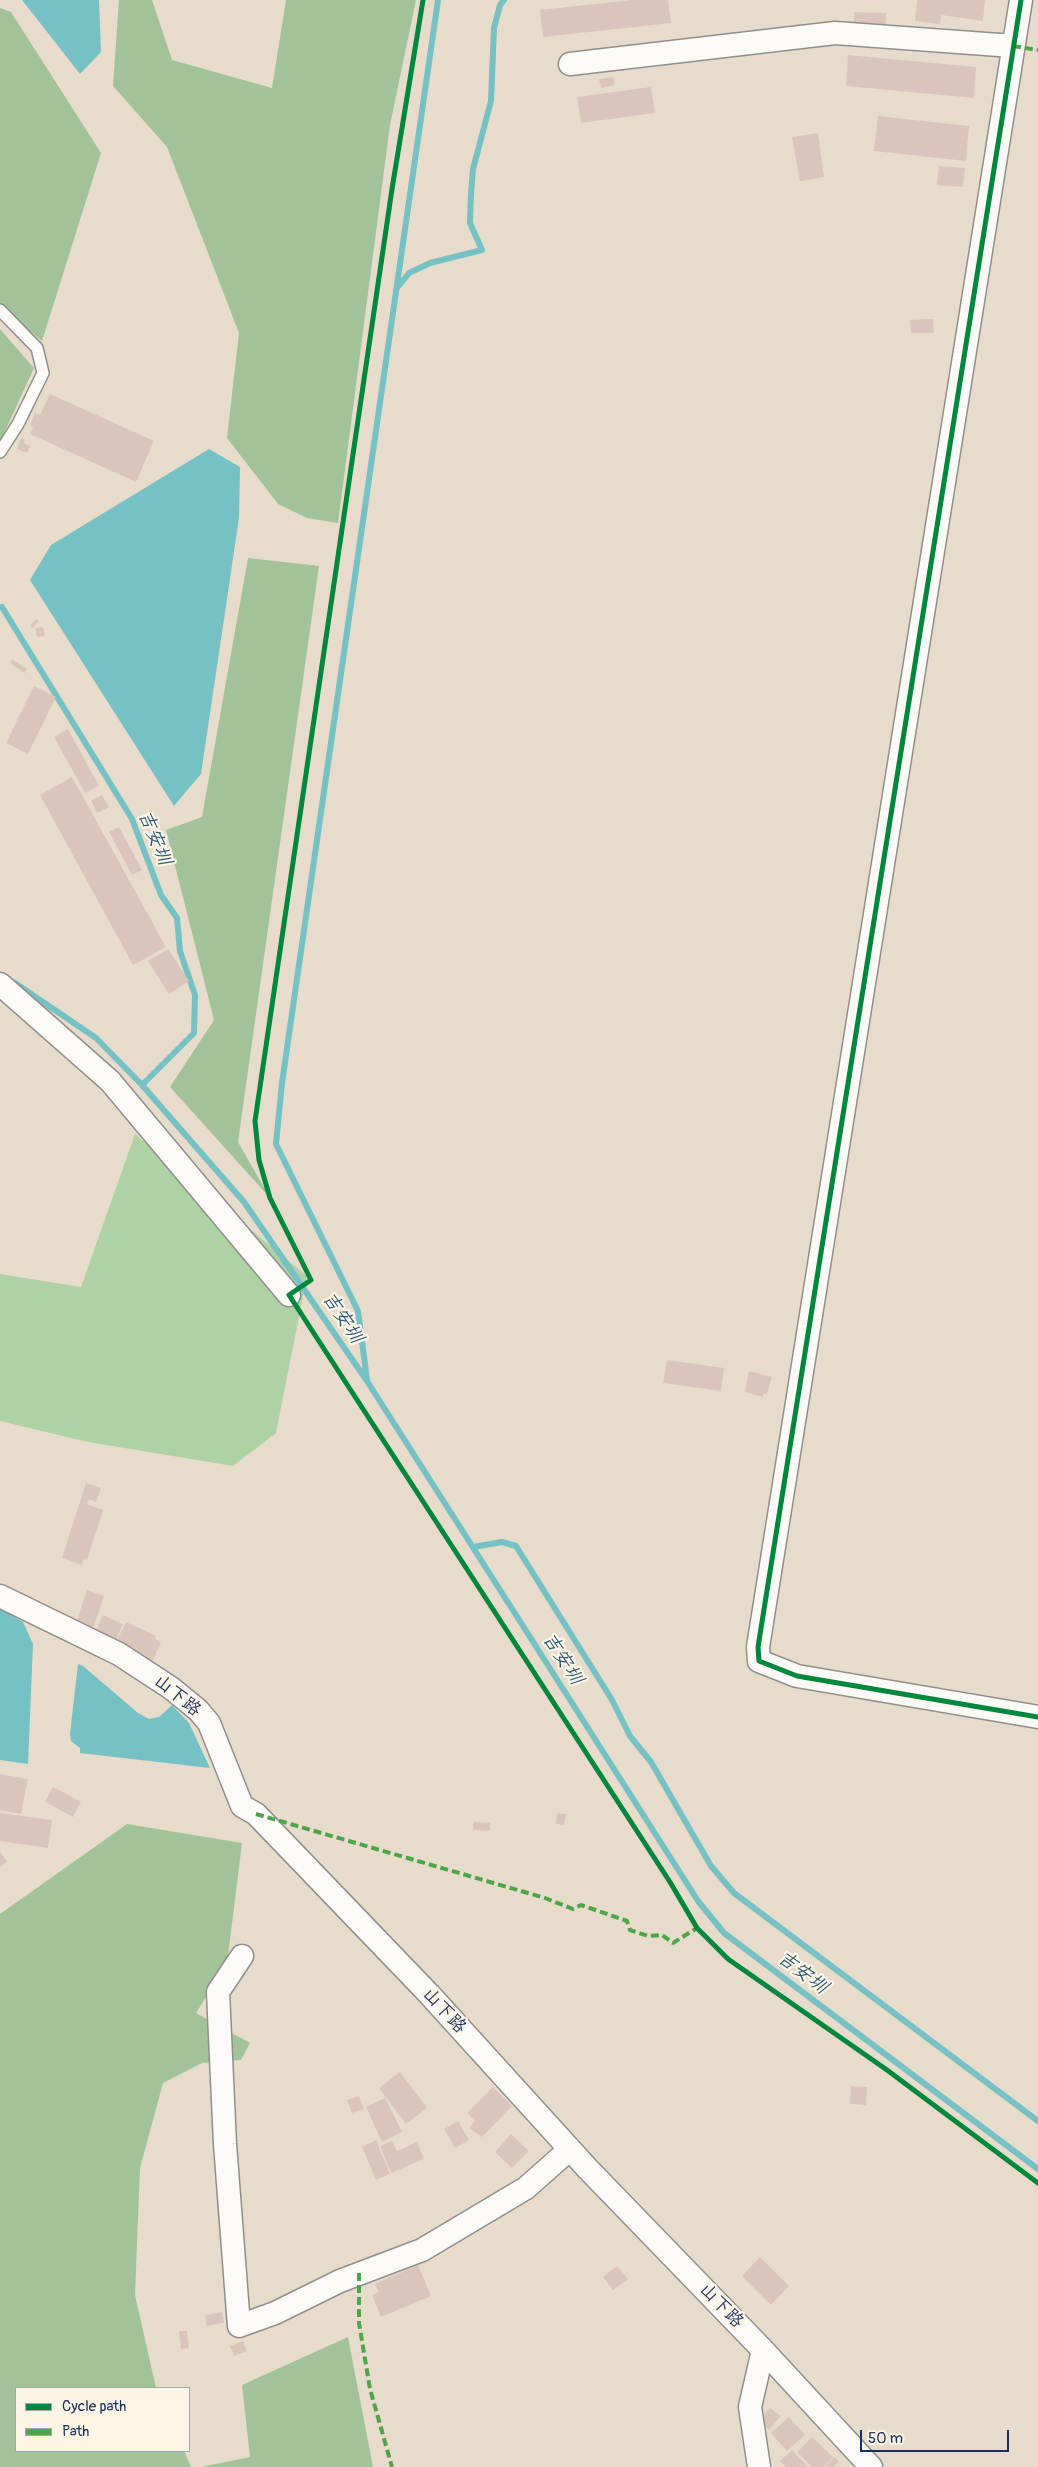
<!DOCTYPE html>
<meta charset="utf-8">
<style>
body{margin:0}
#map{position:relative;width:1038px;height:2467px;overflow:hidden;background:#e7dccb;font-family:Pangolin,sans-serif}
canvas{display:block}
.legend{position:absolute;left:15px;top:2387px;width:175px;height:65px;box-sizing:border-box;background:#fcf5e5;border:1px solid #a2a6af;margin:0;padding:6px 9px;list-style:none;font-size:15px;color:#1b2f5e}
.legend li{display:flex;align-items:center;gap:10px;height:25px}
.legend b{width:25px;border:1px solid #a2a6af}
.scale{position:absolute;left:860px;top:2430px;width:149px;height:22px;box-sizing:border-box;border:2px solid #1b2f5e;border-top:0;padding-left:6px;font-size:15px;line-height:18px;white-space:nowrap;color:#1b2f5e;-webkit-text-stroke:4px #fcf5e5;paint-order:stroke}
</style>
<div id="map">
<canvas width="1038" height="2467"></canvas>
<ul class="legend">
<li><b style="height:6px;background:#00873e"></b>Cycle path</li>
<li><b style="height:6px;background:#4fa44a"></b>Path</li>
</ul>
<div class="scale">50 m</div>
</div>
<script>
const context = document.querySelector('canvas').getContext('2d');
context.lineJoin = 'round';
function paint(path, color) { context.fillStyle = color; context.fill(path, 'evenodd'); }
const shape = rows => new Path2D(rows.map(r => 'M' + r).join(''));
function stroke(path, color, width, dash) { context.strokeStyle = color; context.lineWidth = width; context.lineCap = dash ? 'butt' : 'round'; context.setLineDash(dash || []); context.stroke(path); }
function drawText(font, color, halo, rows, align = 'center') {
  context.font = font + ' Pangolin,"LXGW WenKai TC",sans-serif'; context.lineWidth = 4.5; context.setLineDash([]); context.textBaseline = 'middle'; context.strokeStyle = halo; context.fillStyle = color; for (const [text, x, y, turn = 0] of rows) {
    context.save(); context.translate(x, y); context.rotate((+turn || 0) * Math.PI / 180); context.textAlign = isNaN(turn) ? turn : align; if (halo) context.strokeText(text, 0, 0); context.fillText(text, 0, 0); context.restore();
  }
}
paint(shape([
 [135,1134,307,1276,276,1433,233,1466,88,1442,0,1421,0,1274,81,1287]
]), '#afd2a4');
paint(shape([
 [119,0,152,0,172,60,272,88,286,0,416,0,390,125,338,523,307,518,278,504,227,438,239,333,167,147,113,86],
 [0,8,11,12,101,153,42,341,0,304],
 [0,329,34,368,0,442],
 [248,558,319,566,238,1142,270,1198,170,1087,214,1020,166,830,202,817],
 [127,1824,242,1843,227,1964,196,2013,250,2043,241,2060,202,2063,163,2083,140,2168,135,2295,156,2388,16,2388,16,2451,184,2451,191,2467,0,2467,0,1914],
 [348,2337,373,2467,201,2467,250,2457,242,2385]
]), '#a2c39a');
paint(shape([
 [22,0,99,0,101,52,80,74],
 [209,449,240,467,239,518,201,774,174,806,30,580,51,545],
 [0,1608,23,1622,33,1644,28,1764,0,1760],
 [78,1664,83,1666,138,1713,149,1719,159,1717,172,1705,189,1723,210,1768,80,1753,80,1748,71,1741,70,1734]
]), '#76c1c3');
stroke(shape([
 [397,288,409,273,430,263,482,250,470,223,471,194,473,169,491,101,494,28,500,5,504,0],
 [2,607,132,819,161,895,177,918,180,951,195,995,194,1033,142,1085],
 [15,983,96,1038,142,1085,244,1202,367,1381,698,1901,724,1933,1038,2169],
 [367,1380,358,1311,276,1144,282,1083,438,0],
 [473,1547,502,1542,516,1546,612,1700,630,1736,651,1762,711,1866,734,1893,1038,2121]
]), '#76c1c3', 6);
paint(shape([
 [632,0,668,0,671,23,543,37,540,10],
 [917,0,985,0,983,21,941,15,940,24,915,21],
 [854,12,886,13,886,24,854,24],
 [848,55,976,67,974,98,846,86],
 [613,77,615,85,601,88,599,79],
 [651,87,655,113,581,123,577,97],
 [878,116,969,126,966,161,874,151],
 [818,133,824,177,800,181,792,137],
 [939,166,965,168,963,187,937,185],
 [933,319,934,333,911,333,910,320],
 [50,394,154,441,136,482,30,434,33,427,30,426,35,413,40,415],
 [21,438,25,439,24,443,30,446,27,453,17,449],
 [36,619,39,621,33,628,30,626],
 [43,627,45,636,37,637,35,628],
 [12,659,27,669,25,673,10,663],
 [34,686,56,697,28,754,6,743],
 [68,729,99,786,85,793,54,737],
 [72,777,166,947,133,965,40,795],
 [102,795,109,807,97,813,91,800],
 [119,827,142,870,132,875,109,832],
 [168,949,189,981,169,994,148,961],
 [667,1360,724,1368,721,1391,663,1383],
 [749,1371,772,1377,767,1394,763,1394,763,1397,745,1392],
 [86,1483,101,1488,96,1502,89,1499,87,1504,103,1510,87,1560,83,1559,82,1565,62,1558],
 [87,1590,104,1596,92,1632,75,1626],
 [103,1615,123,1624,115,1642,95,1632],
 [126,1622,156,1636,155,1639,161,1642,152,1662,115,1644],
 [0,1774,28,1779,21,1814,0,1810],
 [53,1787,81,1802,73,1817,45,1802],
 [0,1813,52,1820,48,1848,0,1841],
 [557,1813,566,1814,564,1825,556,1824],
 [473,1822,490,1823,490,1831,473,1830],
 [0,1851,7,1862,0,1867],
 [400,2072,427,2108,406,2124,379,2088],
 [851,2086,867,2087,866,2105,850,2104],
 [493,2087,512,2106,482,2137,469,2128,475,2121,467,2113],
 [359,2096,364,2109,352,2113,347,2100],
 [385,2098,402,2132,382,2142,366,2107],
 [458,2121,469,2140,455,2148,444,2129],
 [511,2134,529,2151,512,2168,495,2152],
 [376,2140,390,2174,376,2180,362,2147],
 [392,2141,397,2151,417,2142,424,2159,391,2173,380,2146],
 [760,2257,789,2286,771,2305,742,2276],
 [418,2265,431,2296,381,2317,372,2295,379,2292,375,2284],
 [617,2266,628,2279,613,2290,603,2277],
 [222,2312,224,2323,207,2326,205,2315],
 [179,2331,187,2331,189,2348,181,2349],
 [243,2341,247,2351,234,2356,230,2346],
 [770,2408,781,2416,769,2430,758,2421],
 [789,2417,805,2435,787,2451,771,2433],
 [812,2437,833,2457,824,2467,812,2467,797,2452],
 [792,2450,808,2467,786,2467,780,2461],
 [834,2457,839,2461,834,2467,825,2467]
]), '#dac5bc');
const lane = shape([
 [0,310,37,348,43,373,18,424,0,452]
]);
const street = shape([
 [1021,0,758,1647,759,1661,797,1676,1038,1717],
 [570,64,835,33,1013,46],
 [0,984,110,1081,289,1295],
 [0,1596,119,1654,171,1688,198,1710,209,1723,242,1806,256,1814,429,1994,587,2168,763,2350,871,2467],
 [242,1956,218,1992,225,2144,239,2326,275,2313,340,2281,422,2250,526,2188,570,2149],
 [759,2467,750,2407,763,2350]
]);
stroke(lane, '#918f8e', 14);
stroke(street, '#918f8e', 25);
stroke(lane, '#fbfaf7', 11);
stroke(street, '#fbfaf7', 22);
stroke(shape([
 [1013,46,1038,50],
 [256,1814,545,1898,573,1909,581,1905,627,1921,630,1930,648,1936,662,1935,673,1943,697,1928],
 [359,2273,359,2323,370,2389,392,2467]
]), '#4fa44a', 4, [8, 4]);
stroke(shape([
 [423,0,392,189,255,1121,259,1160,270,1198,311,1280,289,1295,670,1882,697,1928,728,1959,887,2070,1038,2183],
 [1021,0,758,1647,759,1661,797,1676,1038,1717]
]), '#00873e', 5);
drawText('18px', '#1b2f5e', '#fcf5e5', [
 ["山下路",177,1696,39],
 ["山下路",444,2011,47],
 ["山下路",721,2306,46]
]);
drawText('italic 19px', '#28577b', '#fcf5e5', [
 ["吉安圳",154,838,67],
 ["吉安圳",342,1318,56],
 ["吉安圳",562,1659,57],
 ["吉安圳",802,1973,37]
]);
</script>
